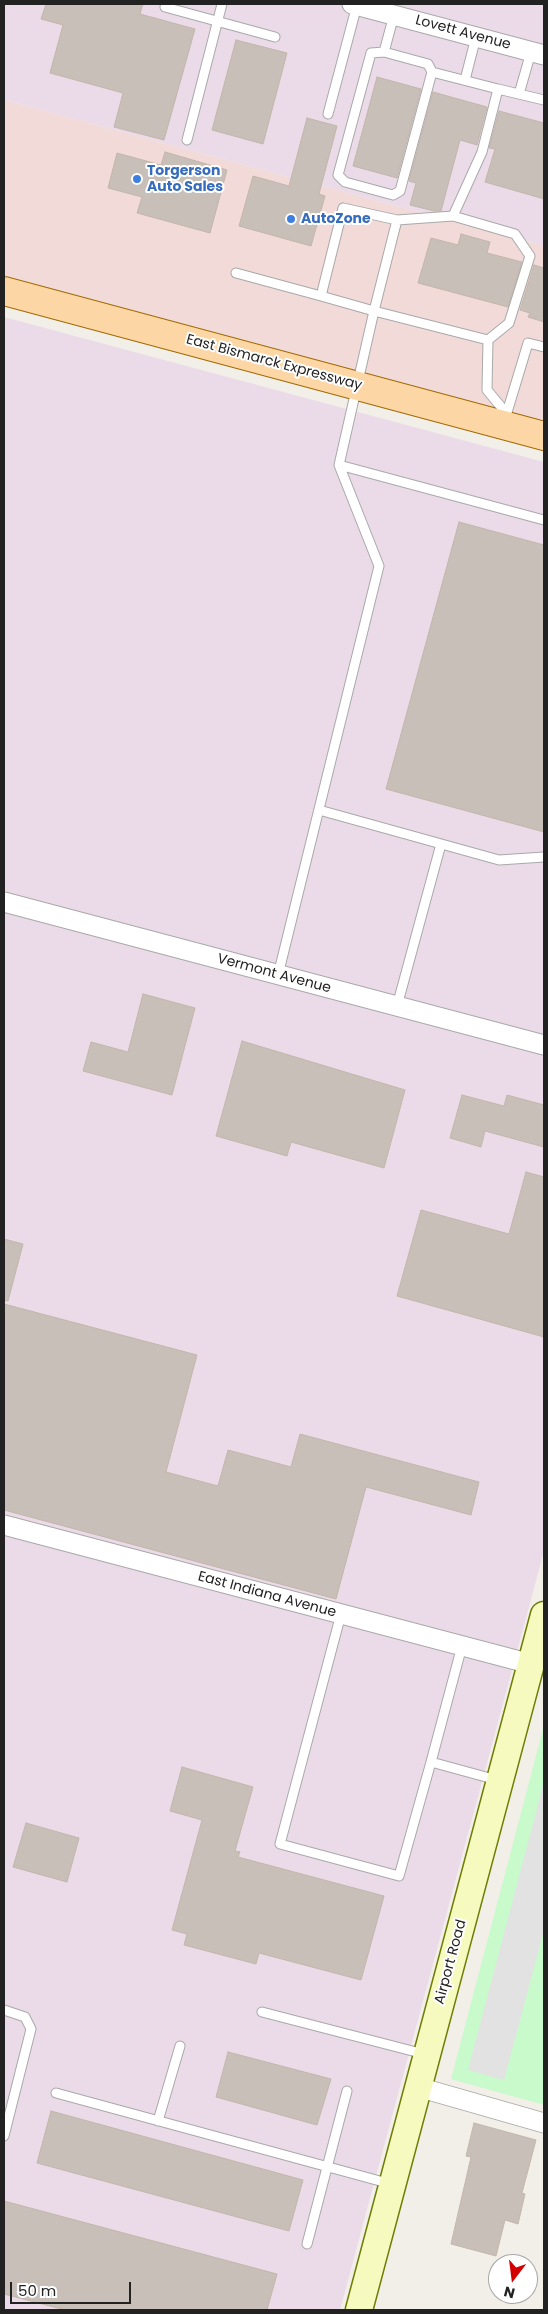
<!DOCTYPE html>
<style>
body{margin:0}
#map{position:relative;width:548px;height:2314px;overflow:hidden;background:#f2efe9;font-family:Poppins,sans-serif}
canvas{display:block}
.frame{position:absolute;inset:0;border:5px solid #222;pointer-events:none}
.north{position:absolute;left:488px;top:2254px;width:50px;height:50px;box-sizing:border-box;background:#fff;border:1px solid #a7a7a7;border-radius:50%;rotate:195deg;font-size:14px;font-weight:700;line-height:20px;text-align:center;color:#222}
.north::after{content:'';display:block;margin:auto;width:18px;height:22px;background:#d40000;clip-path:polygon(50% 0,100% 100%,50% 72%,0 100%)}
.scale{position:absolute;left:10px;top:2282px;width:121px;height:22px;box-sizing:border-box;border:2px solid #222;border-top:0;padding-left:6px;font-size:15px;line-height:18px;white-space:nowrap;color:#222;-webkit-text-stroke:4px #fff;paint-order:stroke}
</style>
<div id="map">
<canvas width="548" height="2314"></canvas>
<div class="frame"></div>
<div class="north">N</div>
<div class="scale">50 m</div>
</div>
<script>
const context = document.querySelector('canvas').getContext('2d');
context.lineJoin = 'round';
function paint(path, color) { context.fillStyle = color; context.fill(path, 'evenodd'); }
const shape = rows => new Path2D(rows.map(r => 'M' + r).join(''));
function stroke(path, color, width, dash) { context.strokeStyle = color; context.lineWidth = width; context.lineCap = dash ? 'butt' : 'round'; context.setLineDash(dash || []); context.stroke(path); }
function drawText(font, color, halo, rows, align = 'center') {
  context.font = font + ' Poppins,sans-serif'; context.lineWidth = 4; context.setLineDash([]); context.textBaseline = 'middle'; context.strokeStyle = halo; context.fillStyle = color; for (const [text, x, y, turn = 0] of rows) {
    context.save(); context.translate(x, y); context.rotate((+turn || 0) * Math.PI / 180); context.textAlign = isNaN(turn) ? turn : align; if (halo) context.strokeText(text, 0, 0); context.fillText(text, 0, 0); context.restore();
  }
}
paint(shape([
 [4,100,544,246,544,424,4,279]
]), '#f2dad9');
paint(shape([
 [4,4,544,4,544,246,4,100],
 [4,317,544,462,544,1551,340,2310,4,2310]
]), '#ebdbe8');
paint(shape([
 [544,1725,544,2105,451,2079]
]), '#c8facc');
paint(shape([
 [544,1782,544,1930,504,2080,468,2070]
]), '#e2e2e2');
const building = shape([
 [46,4,143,4,140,14,195,29,164,140,114,127,123,93,50,73,63,25,41,19,46,4],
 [236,40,287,53,263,144,212,130,236,40],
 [377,77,421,89,397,178,353,166,377,77],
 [433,92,487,107,477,145,460,140,441,211,434,211,410,205,416,183,409,181,433,92],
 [499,111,544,123,544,199,485,182,495,149,489,148,499,111],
 [307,118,337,126,319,194,325,196,311,246,239,226,253,176,289,186,307,118],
 [165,152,227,170,210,233,137,213,142,197,108,188,117,153,161,165,165,152],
 [461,234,490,242,487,253,522,262,508,307,418,283,431,238,458,245,461,234],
 [534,265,544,268,544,322,528,317,530,313,520,310,534,265],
 [459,522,544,545,544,832,386,789,459,522],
 [143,994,195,1008,172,1095,83,1071,91,1042,128,1052,143,994],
 [242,1041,405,1090,384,1168,291,1142,287,1156,216,1136,242,1041],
 [462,1095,504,1106,507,1095,544,1105,544,1147,485,1131,481,1147,450,1138,462,1095],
 [526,1172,544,1177,544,1337,397,1296,421,1210,509,1234,526,1172],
 [4,1239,23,1244,8,1301,4,1300,4,1239],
 [4,1304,197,1355,166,1472,218,1486,228,1450,291,1467,300,1434,479,1482,471,1515,366,1487,336,1599,4,1510,4,1304],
 [182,1767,253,1787,235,1851,240,1852,238,1857,384,1896,361,1980,259,1953,256,1964,184,1945,187,1934,172,1930,202,1820,170,1811,182,1767],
 [26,1823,79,1838,67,1882,13,1867,26,1823],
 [228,2052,331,2079,317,2125,216,2097,228,2052],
 [51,2111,303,2180,289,2231,37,2163,51,2111],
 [474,2123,536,2140,522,2193,525,2194,518,2224,505,2220,496,2256,451,2244,471,2157,466,2156,474,2123],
 [4,2201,277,2274,267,2310,65,2310,4,2294,4,2201]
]);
paint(building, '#c7bfb8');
stroke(building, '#c4b6ab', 1);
const service = shape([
 [165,7,275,37],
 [384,52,428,64,432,72,400,191,393,195,345,182,338,175,371,53,384,52],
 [384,52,394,15],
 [432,72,498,89],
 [465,80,476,37],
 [519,94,531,52],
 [328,114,357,5],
 [187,140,222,4],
 [343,208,397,220,374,311,321,296,343,208],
 [453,216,482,152,498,89,544,100],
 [397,220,453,216,515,234,530,256,509,323,488,340],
 [236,273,321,296],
 [505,419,528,343,544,347],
 [339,465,544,520],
 [319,810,499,860,544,857],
 [278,975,379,566,339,465,374,311,488,340,487,390,507,414],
 [397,1006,441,844],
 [341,1614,280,1844,399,1876,431,1762,497,1780],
 [431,1762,462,1646],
 [4,2010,25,2017,31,2029,4,2136],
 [262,2012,424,2054],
 [56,2093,391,2184],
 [158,2121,180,2046],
 [307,2244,347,2091]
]);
const minor = shape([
 [352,4,544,55],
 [4,902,544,1045],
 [4,1525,531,1664],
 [418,2087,544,2123]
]);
const secondary = shape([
 [359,2310,544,1615]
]);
const primary = shape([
 [4,291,544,436]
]);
stroke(service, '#a9a9a9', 11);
stroke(minor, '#a9a9a9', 21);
stroke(secondary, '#707d05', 29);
stroke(primary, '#a06b00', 30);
stroke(service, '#fff', 9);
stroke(minor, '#fff', 19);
stroke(secondary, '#f7fabf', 26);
stroke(primary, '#fcd6a4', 28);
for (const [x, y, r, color] of [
 [137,179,5,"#3f7fe0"],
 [291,219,5,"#3f7fe0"]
]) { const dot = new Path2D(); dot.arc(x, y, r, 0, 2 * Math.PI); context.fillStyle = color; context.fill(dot); stroke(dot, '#fff', 2); }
drawText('14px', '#222', '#fff', [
 ["Lovett Avenue",463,33,15],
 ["East Bismarck Expressway",274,363,15],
 ["Vermont Avenue",274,974,15],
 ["East Indiana Avenue",267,1595,15],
 ["Airport Road",451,1962,-75]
]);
drawText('bold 14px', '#366cbe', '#fff', [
 ["Torgerson",147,171],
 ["Auto Sales",147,187],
 ["AutoZone",301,219]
], 'left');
</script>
